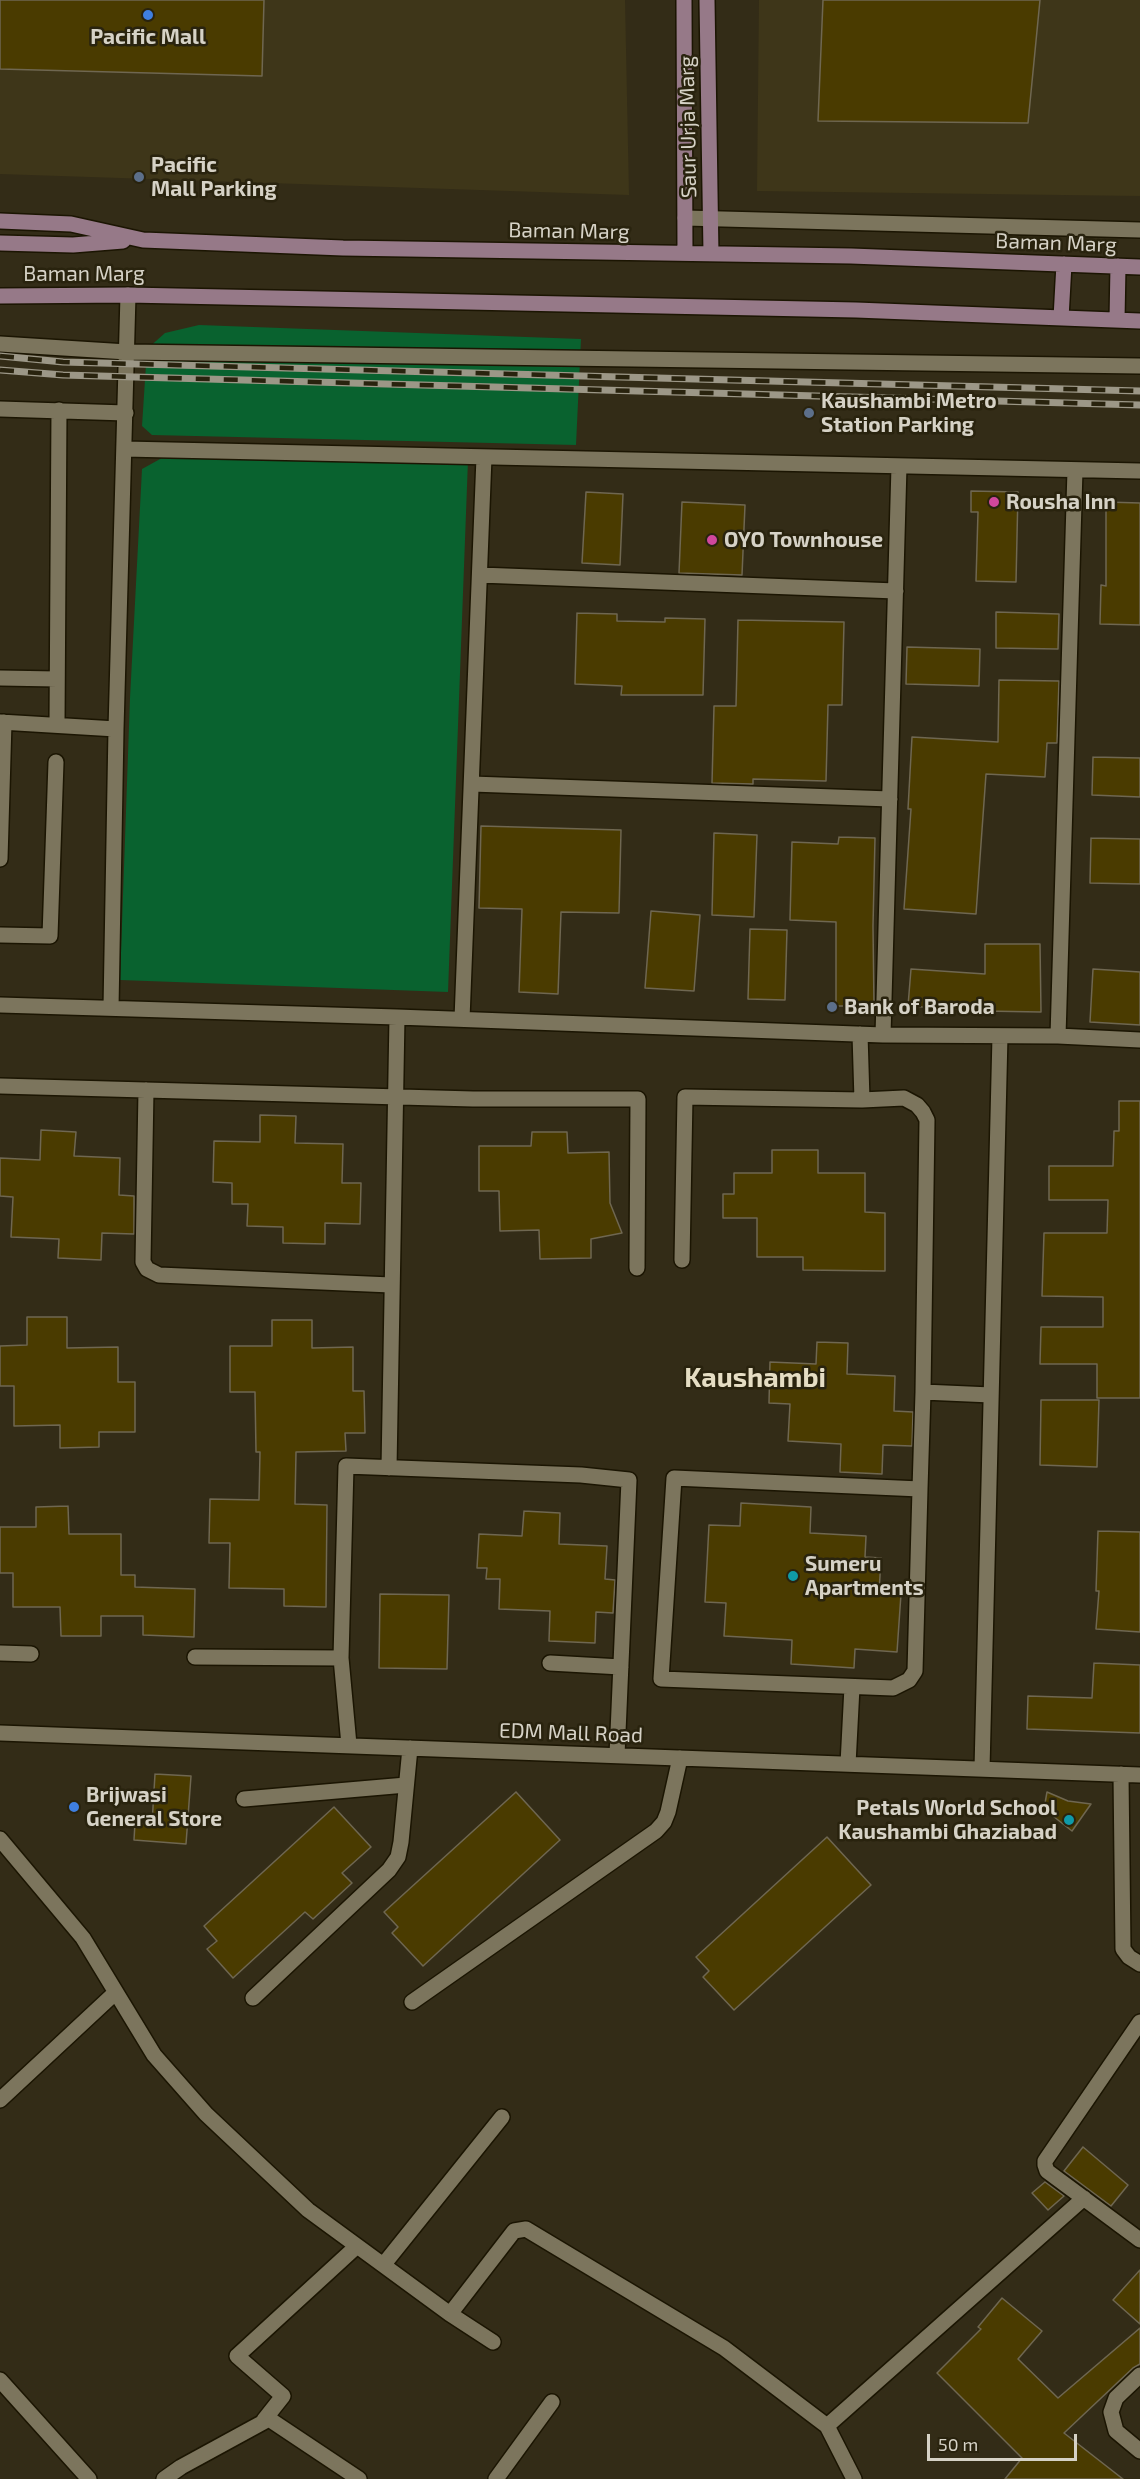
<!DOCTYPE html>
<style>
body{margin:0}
#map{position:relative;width:1140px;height:2479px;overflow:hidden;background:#332c17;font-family:"Exo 2",sans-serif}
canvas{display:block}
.scale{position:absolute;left:927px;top:2434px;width:150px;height:27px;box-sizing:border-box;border:3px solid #d6d2c6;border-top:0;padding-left:8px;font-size:18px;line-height:21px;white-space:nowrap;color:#d6d2c6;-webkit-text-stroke:4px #29230e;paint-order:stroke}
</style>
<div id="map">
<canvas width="1140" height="2479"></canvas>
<div class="scale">50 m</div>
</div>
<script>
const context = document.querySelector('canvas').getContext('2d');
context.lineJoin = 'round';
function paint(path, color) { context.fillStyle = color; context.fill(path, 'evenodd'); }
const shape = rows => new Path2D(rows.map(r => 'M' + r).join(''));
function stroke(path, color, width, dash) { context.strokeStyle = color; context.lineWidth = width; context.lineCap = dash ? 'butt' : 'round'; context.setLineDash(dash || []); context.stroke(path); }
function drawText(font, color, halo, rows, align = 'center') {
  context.font = font + ' "Exo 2",sans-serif'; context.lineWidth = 5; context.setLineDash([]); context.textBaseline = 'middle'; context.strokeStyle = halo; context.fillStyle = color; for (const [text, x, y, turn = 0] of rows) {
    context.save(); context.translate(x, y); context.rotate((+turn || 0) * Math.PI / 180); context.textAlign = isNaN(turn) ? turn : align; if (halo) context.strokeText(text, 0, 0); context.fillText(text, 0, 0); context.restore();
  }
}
paint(shape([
 [0,0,625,0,629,195,0,174],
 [759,0,1140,0,1140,196,757,191]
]), '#3e3619');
paint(shape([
 [199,325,581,339,576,445,152,435,142,426,147,349,165,333],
 [171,453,468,460,448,992,120,980,130,698,142,469]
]), '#09622f');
const building = shape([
 [0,0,264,0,262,76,0,69,0,0],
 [823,0,1040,0,1028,123,818,121,823,0],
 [971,491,1018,492,1016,582,976,581,978,512,971,512,971,491],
 [586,492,623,494,620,565,582,563,586,492],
 [682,502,745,505,742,575,679,573,682,502],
 [1106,502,1140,503,1140,625,1100,624,1101,585,1106,586,1106,502],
 [996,612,1059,614,1058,649,996,648,996,612],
 [577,613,617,614,617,621,665,622,665,618,705,619,703,695,621,695,622,686,575,684,577,613],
 [738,620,844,622,842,705,828,705,826,781,753,779,753,784,712,783,714,706,736,706,738,620],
 [907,647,980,649,979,686,906,684,907,647],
 [999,680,1059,681,1057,743,1047,743,1045,777,986,774,976,914,904,909,911,809,908,809,912,737,998,742,999,680],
 [1093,757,1140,758,1140,797,1092,795,1093,757],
 [481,826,621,830,619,913,561,912,558,994,519,992,522,909,479,908,481,826],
 [714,833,757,835,754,917,712,915,714,833],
 [839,837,875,838,873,926,874,1006,836,1006,836,922,790,920,792,842,838,844,839,837],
 [1091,838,1140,839,1140,884,1090,883,1091,838],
 [651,911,700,915,694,991,645,988,651,911],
 [750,929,787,930,785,1000,748,999,750,929],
 [985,944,1040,944,1041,1012,983,1011,908,1006,911,969,985,974,985,944],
 [1093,969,1140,972,1140,1025,1090,1022,1093,969],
 [1119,1101,1140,1101,1140,1398,1097,1398,1097,1364,1040,1364,1041,1327,1103,1327,1103,1297,1042,1296,1044,1233,1107,1233,1108,1200,1049,1200,1049,1166,1113,1166,1114,1131,1119,1131,1119,1101],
 [260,1115,296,1116,295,1143,343,1144,342,1183,361,1183,360,1224,325,1223,325,1244,283,1243,283,1227,247,1226,248,1204,232,1204,232,1183,213,1182,214,1141,260,1142,260,1115],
 [41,1130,76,1132,74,1156,120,1158,119,1195,134,1196,134,1234,102,1233,101,1260,58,1258,59,1239,11,1237,13,1197,0,1196,0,1158,40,1160,41,1130],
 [532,1132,567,1132,568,1153,609,1152,610,1203,622,1233,591,1239,591,1258,540,1259,539,1230,500,1231,499,1191,479,1191,479,1146,531,1146,532,1132],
 [772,1150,818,1150,818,1173,865,1173,865,1212,885,1213,885,1271,803,1270,803,1257,757,1257,757,1218,723,1218,723,1194,734,1194,734,1173,772,1173,772,1150],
 [27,1317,67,1317,67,1348,118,1347,118,1382,135,1382,135,1432,99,1432,99,1447,60,1448,60,1425,14,1426,14,1386,0,1386,0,1346,27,1345,27,1317],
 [272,1320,312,1320,312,1348,353,1347,353,1391,364,1391,365,1433,345,1433,346,1451,296,1452,295,1504,327,1505,326,1607,284,1606,284,1589,229,1588,230,1543,209,1543,210,1499,259,1500,260,1452,256,1452,255,1392,230,1392,230,1346,272,1346,272,1320],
 [817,1342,848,1343,847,1374,895,1376,894,1411,913,1412,912,1446,883,1445,882,1474,840,1472,841,1444,788,1441,790,1404,769,1403,770,1362,816,1364,817,1342],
 [1041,1400,1099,1400,1097,1467,1040,1465,1041,1400],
 [741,1503,811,1507,810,1533,866,1536,865,1557,881,1558,879,1593,901,1594,897,1652,855,1649,854,1668,791,1664,792,1640,724,1636,726,1603,705,1602,709,1525,740,1526,741,1503],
 [68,1506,69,1534,121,1534,121,1575,135,1575,135,1587,195,1589,194,1637,143,1635,143,1616,101,1616,101,1636,61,1636,60,1607,13,1607,13,1573,0,1573,0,1527,36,1527,36,1507,68,1506],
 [524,1511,560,1513,559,1544,607,1546,605,1579,615,1580,613,1613,596,1612,595,1643,549,1641,550,1611,499,1609,500,1579,486,1579,487,1568,477,1568,479,1534,522,1536,524,1511],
 [1098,1531,1140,1532,1140,1632,1096,1629,1099,1591,1096,1591,1098,1531],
 [380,1594,449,1595,447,1669,379,1668,380,1594],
 [1094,1663,1140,1665,1140,1733,1027,1729,1028,1696,1092,1698,1094,1663],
 [155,1774,191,1776,186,1844,134,1840,135,1823,152,1824,155,1774],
 [516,1792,560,1840,423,1966,392,1933,398,1927,384,1912,516,1792],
 [1047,1792,1068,1801,1091,1804,1072,1831,1044,1809,1047,1792],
 [334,1807,371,1847,342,1873,352,1883,313,1919,305,1912,233,1978,207,1949,217,1941,204,1926,334,1807],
 [827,1837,871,1885,734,2010,703,1977,709,1971,696,1957,827,1837],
 [1083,2147,1128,2185,1111,2206,1064,2171,1083,2147],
 [1045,2182,1064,2196,1048,2210,1032,2193,1045,2182],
 [1140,2270,1140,2324,1113,2300,1140,2270],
 [1002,2298,1042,2331,1018,2359,1058,2398,1140,2328,1140,2364,1133,2368,1064,2433,1123,2479,1005,2479,1022,2458,937,2373,981,2329,978,2327,1002,2298]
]);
paint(building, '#4a3b00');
stroke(building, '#6f6751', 1.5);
const street = shape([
 [685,218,1140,230],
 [0,344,127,352,1140,366],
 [0,409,126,413],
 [124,449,1140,471],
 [480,575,896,591],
 [0,678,57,679],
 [0,722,116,729],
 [57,724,59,410],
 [472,784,890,799],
 [0,859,4,722],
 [0,935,50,936,56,762],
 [0,1005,397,1017,883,1035,1058,1036,1140,1040],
 [111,1008,116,729,128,295],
 [462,1019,484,457],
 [860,1034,862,1100],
 [883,1035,899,466],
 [1058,1036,1075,470],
 [0,1086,473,1099,638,1099,637,1268],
 [146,1090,143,1262,147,1269,159,1275,391,1285],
 [682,1260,685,1097,862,1100,904,1098,917,1105,923,1112,927,1120,923,1392,920,1489,915,1671,909,1680,893,1688,661,1679,674,1478,920,1489],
 [923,1392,991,1395],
 [389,1468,397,1017],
 [0,1653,31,1654],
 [195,1657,341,1658,346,1466,581,1475,629,1480,617,1755],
 [341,1658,349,1745],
 [550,1663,621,1667],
 [0,1733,1140,1775],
 [848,1764,852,1687],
 [982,1769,1000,1036],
 [1121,1774,1123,1949,1129,1957,1140,1964],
 [244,1799,406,1785],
 [0,1839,83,1938,154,2055,206,2114,308,2210,450,2314,493,2342],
 [253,1998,389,1870,398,1857,401,1842,410,1748],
 [412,2002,656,1831,664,1822,668,1812,680,1758],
 [1140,2022,1045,2161,1045,2165,1047,2171,1140,2240],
 [0,2100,116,1992],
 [384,2264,502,2117],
 [450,2314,514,2231,526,2229,724,2348,827,2426,854,2479],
 [1140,2375,1116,2398,1111,2412,1116,2431,1140,2451],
 [0,2380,89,2479],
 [264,2420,283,2396,237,2356,357,2246],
 [827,2426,1084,2198],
 [164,2479,181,2467,269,2419,359,2479],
 [496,2479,552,2402]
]);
const secondary = shape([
 [684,0,685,253],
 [707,0,711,254],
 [0,221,71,224,143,240,343,248,851,256,1140,267],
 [0,243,73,245,123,241],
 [0,296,128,295,856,310,1140,321],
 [1061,318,1064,264],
 [1117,320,1118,266]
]);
stroke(street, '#1b1502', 18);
stroke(secondary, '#1b1502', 18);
stroke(street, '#7c755d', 15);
stroke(secondary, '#967988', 15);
const rail = shape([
 [0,356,63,362,1140,391],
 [0,370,63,375,1140,405]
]);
stroke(rail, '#9c9787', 7);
stroke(rail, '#29230e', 4.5, [14]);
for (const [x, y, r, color] of [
 [148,15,6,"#3f7fe0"],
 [139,177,6,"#5c6f8a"],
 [809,413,6,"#5c6f8a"],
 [994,502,6,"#d1479c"],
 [712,540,6,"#d1479c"],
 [832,1007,6,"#5c6f8a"],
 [793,1576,6,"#0f9aa8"],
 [74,1807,6,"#3f7fe0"],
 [1069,1820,6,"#0f9aa8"]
]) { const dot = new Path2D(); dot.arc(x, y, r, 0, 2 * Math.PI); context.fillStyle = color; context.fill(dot); stroke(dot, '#29230e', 2); }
drawText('bold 21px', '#d6d2c6', '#29230e', [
 ["Pacific Mall",148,37,"center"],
 ["Pacific",151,165],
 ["Mall Parking",151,189],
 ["Kaushambi Metro",821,401],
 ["Station Parking",821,425],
 ["Rousha Inn",1006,502],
 ["OYO Townhouse",724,540],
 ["Bank of Baroda",844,1007],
 ["Sumeru",805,1564],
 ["Apartments",805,1588],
 ["Brijwasi",86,1795],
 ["General Store",86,1819],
 ["Petals World School",1057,1808,"right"],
 ["Kaushambi Ghaziabad",1057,1832,"right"]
], 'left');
drawText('21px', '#d6d2c6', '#29230e', [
 ["Saur Urja Marg",688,127,-91],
 ["Baman Marg",569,231,1],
 ["Baman Marg",1056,243,2],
 ["Baman Marg",84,274],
 ["EDM Mall Road",571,1733,2]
]);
drawText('bold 27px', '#e5ddc3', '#29230e', [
 ["Kaushambi",755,1378]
]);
</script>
